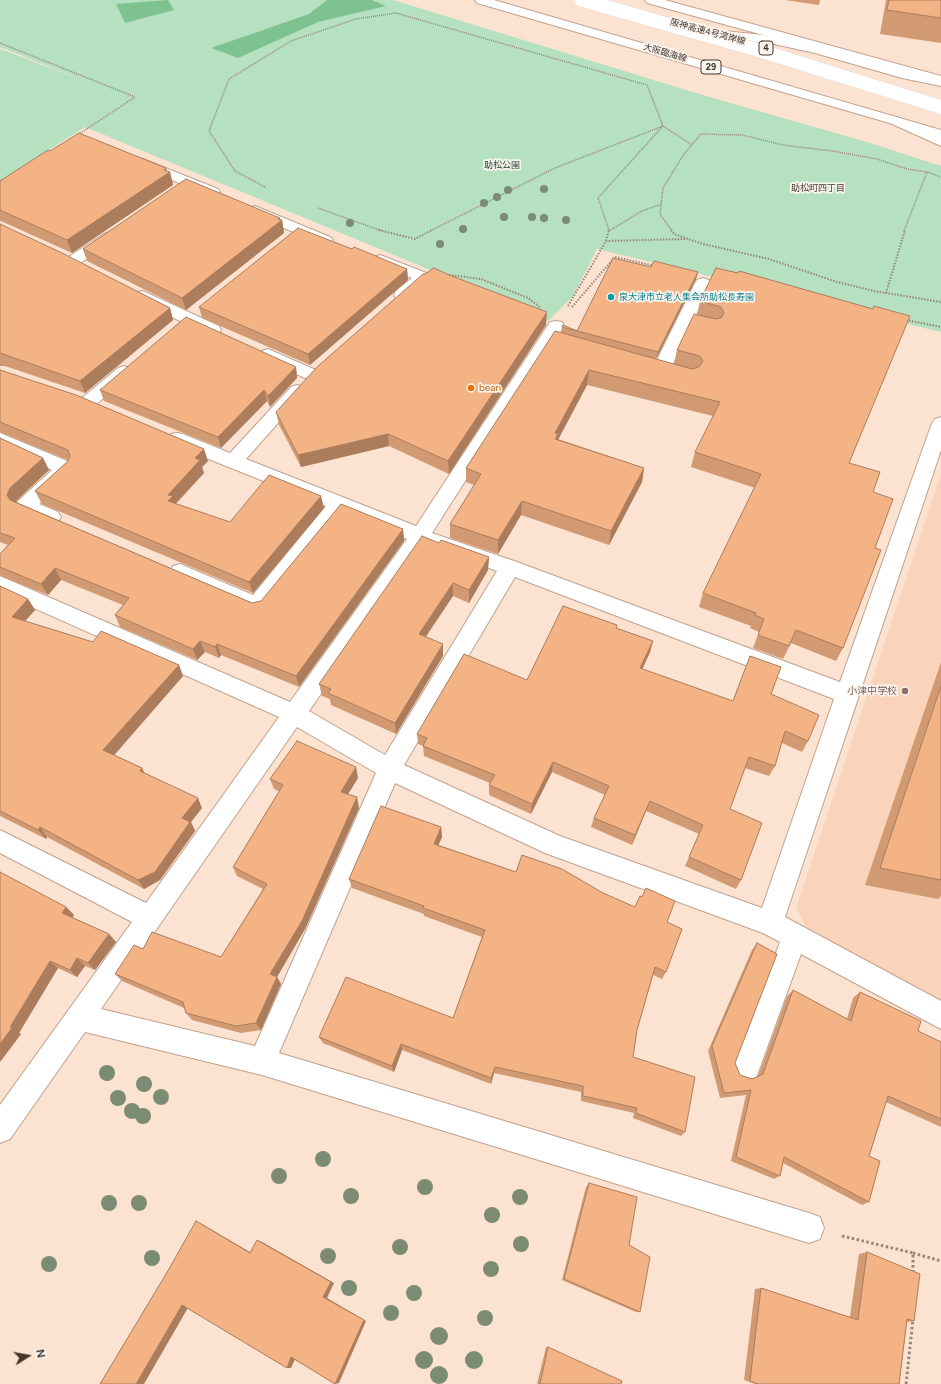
<!DOCTYPE html>
<meta charset="utf-8">
<style>
body{margin:0}
#map{position:relative;width:941px;height:1384px;overflow:hidden;background:#fce2d1;font-family:Figtree,sans-serif}
canvas{display:block}
.north{position:absolute;left:8px;top:1336px;width:40px;height:40px;-webkit-text-stroke:3px #faf4ef;paint-order:stroke;rotate:79deg;font-size:11px;font-weight:700;line-height:16px;text-align:center;color:#42362d}
.north::after{content:'';display:block;margin:auto;width:14px;height:18px;background:#42362d;clip-path:polygon(50% 0,100% 100%,50% 72%,0 100%)}
</style>
<div id="map">
<canvas width="941" height="1384"></canvas>
<div class="north">N</div>
</div>
<script>
const context = document.querySelector('canvas').getContext('2d');
context.lineJoin = 'round';
function paint(path, color) { context.fillStyle = color; context.fill(path, 'evenodd'); }
const shape = rows => new Path2D(rows.map(r => 'M' + r).join(''));
function stroke(path, color, width, dash) { context.strokeStyle = color; context.lineWidth = width; context.lineCap = dash ? 'butt' : 'round'; context.setLineDash(dash || []); context.stroke(path); }
function drawText(font, color, halo, rows, align = 'center') {
  context.font = font + ' Figtree,"Noto Sans JP",sans-serif'; context.lineWidth = 3.5; context.setLineDash([]); context.textBaseline = 'middle'; context.strokeStyle = halo; context.fillStyle = color; for (const [text, x, y, turn = 0] of rows) {
    context.save(); context.translate(x, y); context.rotate((+turn || 0) * Math.PI / 180); context.textAlign = isNaN(turn) ? turn : align; if (halo) context.strokeText(text, 0, 0); context.fillText(text, 0, 0); context.restore();
  }
}
paint(shape([
 [941,473,941,1003,810,933,796,908]
]), '#fad4ba');
paint(shape([
 [0,0,393,0,706,96,867,142,941,166,941,332,597,249,573,296,548,321,439,276,440,274,85,127,0,181,0,49,85,81,0,47]
]), '#b5e1c0');
paint(shape([
 [168,0,174,10,125,23,116,4],
 [327,0,372,0,386,6,318,22,238,58,211,48,309,14]
]), '#7fc292');
const minor = shape([
 [143,159,218,189,220,192,218,195,213,196,208,195,138,166,136,163,138,160,143,159],
 [255,206,330,237,333,240,330,243,325,245,320,243,250,214,247,211,250,208,255,206],
 [109,232,114,234,117,237,114,240,79,264,73,266,67,264,65,261,67,258,104,234,109,232],
 [380,255,429,274,431,277,408,299,402,300,396,299,394,295,396,291,412,278,374,263,372,260,374,257,380,255],
 [703,278,709,280,711,283,671,368,668,372,662,374,656,372,653,368,695,283,697,280,703,278],
 [143,291,219,326,221,330,219,334,213,335,207,334,137,300,135,296,137,292,143,291],
 [556,321,562,322,564,326,432,533,517,562,840,682,932,423,935,419,941,417,941,450,785,917,941,1001,941,1029,801,954,756,1078,746,1082,736,1078,732,1068,780,942,763,933,545,853,395,783,279,1053,809,1213,820,1217,824,1228,820,1239,809,1243,262,1075,85,1032,10,1139,0,1143,0,1105,132,922,0,853,0,830,146,903,279,717,0,593,0,576,290,702,407,539,343,513,263,611,256,613,173,578,170,572,173,566,180,564,253,595,326,506,171,444,168,439,171,434,177,433,183,434,230,453,291,387,297,385,303,387,306,391,303,395,246,459,416,526,550,322,556,321],
 [424,545,497,571,385,755,309,711,424,545],
 [515,577,834,699,762,908,560,836,404,765,515,577],
 [297,727,376,773,255,1046,101,1009,297,727],
 [268,349,318,371,321,375,318,379,312,381,262,359,259,355,262,351,268,349],
 [124,366,130,368,133,372,130,376,94,406,88,408,82,406,79,402,82,398,118,368,124,366],
 [0,433,72,463,74,468,72,473,39,504,58,512,61,517,58,522,51,524,18,511,15,506,18,501,52,470,0,446,0,433]
]);
const primary = shape([
 [475,0,494,0,941,130,941,138,477,3,475,0],
 [703,29,774,36,818,46,909,71,941,78,941,86,902,78,815,53,774,44,699,36,697,33,699,30,703,29]
]);
const motorway = shape([
 [645,0,665,0,941,76,941,84,647,3,645,0],
 [897,117,941,137,941,146,892,124,890,121,892,118,897,117]
]);
stroke(minor, '#c0a28d', 2);
stroke(primary, '#c0a28d', 2);
stroke(motorway, '#c0a28d', 2);
stroke(shape([
 [0,43,135,97,79,134,80,136],
 [265,187,235,171,209,131,229,79,291,41,356,19,396,13,647,85,663,126,692,145],
 [318,208,382,231],
 [430,231,555,168,663,126,598,198,609,230],
 [609,231,642,211,662,204],
 [672,231,660,214,663,188,684,154,701,134,742,135,783,145,832,151,877,159,907,169,927,172,941,177],
 [904,231,927,172]
]), '#998679', 1.5, [1, 1]);
stroke(shape([
 [379,230,415,239,432,230],
 [671,230,674,234,703,244,769,259,837,282,874,291,941,302],
 [606,241,609,230],
 [449,275,481,279,528,298,541,308],
 [886,293,905,230],
 [568,306,606,241,686,239],
 [572,307,615,257,655,266],
 [906,320,941,327]
]), '#998679', 2, [1.5, 1.5]);
stroke(shape([
 [842,1236,913,1253,913,1274],
 [913,1253,941,1261],
 [906,1384,913,1319]
]), '#998679', 3, [2.5, 2.5]);
paint(minor, '#fff');
paint(primary, '#fff');
paint(motorway, '#fff');
const motorwayBridge = shape([
 [582,0,758,50,941,107]
]);
stroke(motorwayBridge, '#c0a28d', 14, []);
stroke(motorwayBridge, '#fff', 14);
context.fillStyle = '#7b8c73';
for (const [x, y, r] of [
 [544,189,4],
 [508,190,4],
 [497,197,4],
 [484,203,4],
 [504,217,4],
 [532,217,4],
 [544,218,4],
 [566,220,4],
 [350,223,4],
 [463,229,4],
 [440,244,4],
 [107,1073,8],
 [144,1084,8],
 [161,1097,8],
 [118,1098,8],
 [132,1111,8],
 [143,1116,8],
 [323,1159,8],
 [279,1176,8],
 [425,1187,8],
 [351,1196,8],
 [520,1197,8],
 [109,1203,8],
 [139,1203,8],
 [492,1215,8],
 [521,1244,8],
 [400,1247,8],
 [328,1256,8],
 [152,1258,8],
 [49,1264,8],
 [491,1269,8],
 [349,1288,8],
 [414,1293,8],
 [391,1313,8],
 [485,1318,8],
 [439,1336,9],
 [424,1360,9],
 [474,1360,9],
 [439,1375,9]
]) { context.beginPath(); context.arc(x, y, r, 0, 2 * Math.PI); context.fill(); }
paint(shape([
 [785,0,820,0,819,5],
 [886,0,941,0,941,43,880,34],
 [50,151,167,171,170,172,173,185,72,253,1,221,0,221,0,181],
 [280,220,282,220,284,233,186,310,87,261,83,249],
 [0,224,170,308,173,320,85,393,5,366,0,366],
 [352,249,407,269,408,280,310,365,202,318,199,307],
 [651,267,698,272,696,279,656,359,674,364,677,350,697,315,700,301,716,268,849,463,873,492,875,548,843,648,836,661,791,643,783,659,753,648,759,632,750,628,751,626,699,607,703,593,755,488,691,467,695,452,713,416,587,385,558,439,644,468,642,482,609,545,521,515,498,554,450,538,450,524,474,485,466,482,466,468,561,333,562,327,577,331],
 [546,325,449,474,389,446,301,467,279,425,276,412],
 [296,367,297,378,270,407,267,401,221,448,104,401,100,390],
 [0,370,208,461,202,467,204,473,176,504,230,522,324,508,253,593,42,504,35,491,67,462,68,460,0,432],
 [0,438,43,458,49,470,17,500,16,502,252,603,261,601,403,529,404,541,299,687,221,655,219,658,205,652,197,660,120,627,115,615,123,605,61,580,48,595,0,576,0,554,8,545,0,542],
 [489,557,488,570,469,603,453,596,426,637,443,656,396,734,331,705,330,699,322,696,319,684],
 [0,586,28,599,35,610,25,621,93,642,179,665,183,676,114,755,142,768,144,773,202,808,191,822,195,831,160,880,144,889,47,837,46,839,0,816],
 [617,628,653,641,650,652,642,669,733,701,750,656,771,694,808,741,802,752,782,743,775,766,769,776,745,768,730,809,741,880,736,889,685,866,699,834,646,811,632,845,591,827,594,818,605,795,552,772,531,814,489,795,489,785,490,783,424,756,423,746,418,744,417,734,527,680],
 [941,662,941,896,938,899,865,885],
 [358,778,348,794,359,808,305,929,277,977,281,984,261,1030,241,1033,192,1020,186,1013,184,1008,122,981,115,974,143,949,221,957,263,889,237,876,233,867,279,791,274,789,270,779],
 [441,827,442,837,438,845,516,872,603,893,667,922,666,972,662,979,653,975,637,1030,633,1057,685,1132,681,1136,633,1118,634,1113,581,1101,581,1092,494,1073,491,1084,402,1050,394,1072,323,1043,319,1037,453,1018,482,937,424,916,424,914,352,888,349,879],
 [66,907,74,915,72,917,109,934,116,942,95,970,85,966,77,977,58,968,19,1033,21,1034,0,1062],
 [757,943,735,1063,740,1075,752,1079,758,1076,787,996,793,990,847,1019,853,998,860,992,918,1031,941,1042,941,1127,886,1102,869,1156,869,1202,862,1205,783,1163,780,1176,774,1179,731,1161,746,1095,720,1098,708,1051,752,950],
 [589,1183,629,1245,640,1312,636,1312,562,1280,586,1187],
 [867,1252,914,1321,907,1322,899,1384,755,1384,744,1380,755,1289,761,1288,850,1317,859,1254],
 [546,1347,548,1347,621,1384,537,1384]
]), '#d29a72');
paint(shape([
 [166,168,168,174,170,172,173,185,72,253,67,240],
 [280,218,280,221,282,220,284,233,186,310,182,298],
 [407,269,408,280,310,365,308,354],
 [698,272,696,279,656,359,658,352],
 [170,308,173,320,85,393,80,381],
 [547,312,546,325,449,474,448,461],
 [296,367,297,378,270,407,268,396],
 [589,370,587,385,558,440,557,449,555,433],
 [264,390,267,401,221,448,218,437],
 [388,434,389,446,301,467,298,455],
 [204,449,208,461,202,467,204,473,175,504,168,501,168,495,195,458],
 [43,458,49,470,17,500,14,507,7,495,10,488],
 [644,468,642,482,609,545,611,531],
 [321,496,324,508,253,593,249,582],
 [522,501,521,515,498,554,498,540],
 [403,529,404,541,299,687,296,676],
 [489,557,488,570,469,603,469,590],
 [55,568,61,580,48,595,41,584],
 [453,583,453,596,419,646,419,634],
 [28,599,35,610,19,628,12,617],
 [200,641,205,652,197,660,193,649],
 [653,641,650,652,638,679,640,668],
 [217,644,221,655,219,658,215,647],
 [443,644,443,656,396,734,395,723],
 [179,665,183,676,110,760,103,750],
 [553,762,552,772,531,814,532,804],
 [356,767,358,778,343,802,341,792],
 [142,768,147,778,140,771],
 [357,797,359,808,305,929,277,977,281,984,261,1030,256,1023,270,974],
 [198,798,202,808,191,822,195,831,160,880,144,889,138,880,182,818],
 [650,801,646,811,632,845,635,835],
 [40,827,47,837,46,839,38,830],
 [441,827,442,837,435,853,434,844],
 [66,907,74,915,70,921,62,913],
 [109,934,116,942,95,970,88,963],
 [77,958,85,966,77,977,70,970],
 [50,961,58,968,19,1033,21,1034,0,1062,0,1044],
 [401,1044,402,1050,394,1072,392,1066],
 [495,1067,494,1073,491,1084,491,1078],
 [196,1221,202,1224,255,1255,250,1253],
 [257,1240,262,1242,334,1283,327,1298,366,1321,339,1383,335,1384,323,1297],
 [182,1305,189,1306,144,1384,136,1384],
 [291,1357,296,1357,291,1368,287,1368]
]), '#ab7d5d');
const building = shape([
 [889,0,941,0,941,18,887,10,889,0],
 [79,133,166,168,164,170,170,172,67,240,0,210,0,181,48,150,50,151,79,133],
 [186,179,280,218,278,219,282,220,182,298,83,249,186,179],
 [0,224,62,253,170,308,80,381,0,353,0,224],
 [298,228,352,249,354,247,407,269,308,354,199,307,298,228],
 [613,258,651,267,654,261,698,272,658,352,562,327,563,325,577,331,613,258],
 [434,268,449,275,547,312,448,461,388,434,298,455,276,412,317,367,423,274,425,274,434,268],
 [716,268,738,273,739,271,873,309,874,306,910,316,849,463,880,472,873,492,893,499,875,548,881,550,843,648,796,630,789,646,758,635,764,619,755,615,756,613,703,593,761,474,695,452,720,402,589,370,555,433,558,434,555,439,644,468,611,531,522,501,498,540,450,524,481,474,466,468,555,331,692,369,699,367,703,361,700,356,677,350,694,314,715,319,721,318,724,313,721,307,700,301,716,268],
 [186,317,296,367,268,396,264,390,218,437,100,390,186,317],
 [0,370,76,395,204,449,195,458,200,460,168,495,173,496,168,501,230,522,269,475,321,496,249,582,35,491,67,462,70,456,68,450,0,422,0,370],
 [0,438,43,458,10,488,7,495,10,500,252,603,261,601,341,504,403,529,296,676,217,644,215,647,200,641,193,649,115,615,129,598,55,568,41,584,0,567,0,554,15,538,0,533,0,438],
 [422,536,439,543,441,540,489,557,469,590,453,583,419,634,443,644,395,723,328,693,331,689,319,684,422,536],
 [0,586,28,599,12,617,93,642,101,631,179,665,103,750,142,768,140,771,198,798,182,818,190,822,155,872,138,880,40,827,38,830,0,811,0,586],
 [563,606,617,625,616,628,653,641,640,668,733,701,750,656,781,667,771,694,819,715,808,741,785,731,775,766,749,757,730,809,762,823,741,880,689,857,703,825,650,801,635,835,594,818,609,786,553,762,532,804,489,785,495,775,423,746,427,738,417,734,464,654,527,680,563,606],
 [941,686,941,880,880,868,941,686],
 [297,741,356,767,341,792,357,797,302,921,270,974,277,977,256,1023,236,1026,186,1013,183,1002,115,974,134,945,143,949,152,932,221,957,267,884,233,867,283,785,270,779,297,741],
 [381,806,441,827,434,844,516,872,522,855,562,869,603,893,635,907,640,896,642,897,646,888,675,901,667,922,682,929,666,972,655,967,637,1030,633,1057,695,1077,685,1132,636,1113,637,1108,583,1096,583,1086,495,1067,491,1078,401,1044,392,1066,319,1037,346,977,453,1018,485,930,423,908,424,906,349,879,381,806],
 [0,872,66,907,62,913,109,934,88,963,77,958,70,970,50,961,10,1027,12,1028,0,1044,0,872],
 [757,943,777,954,735,1063,740,1075,752,1079,763,1074,793,990,851,1021,860,992,921,1021,918,1031,941,1042,941,1119,888,1096,869,1156,880,1161,869,1202,784,1157,780,1176,736,1157,751,1090,724,1093,712,1046,757,943],
 [589,1183,637,1197,629,1245,650,1257,640,1312,564,1279,589,1183],
 [196,1221,250,1253,257,1240,331,1282,323,1297,364,1320,335,1384,291,1357,287,1368,182,1305,136,1384,100,1384,169,1269,196,1221],
 [867,1252,920,1274,914,1321,907,1319,899,1384,758,1384,750,1381,761,1288,858,1320,867,1252],
 [548,1347,622,1381,621,1384,540,1384,548,1347]
]);
paint(building, '#f4b385');
stroke(building, '#ab7d5d', 1);
for (const [x, y, r, color] of [
 [611,297,4,"#0f9aa8"],
 [471,388,4,"#e8710a"],
 [905,691,4,"#8d6e63"]
]) { const dot = new Path2D(); dot.arc(x, y, r, 0, 2 * Math.PI); context.fillStyle = color; context.fill(dot); stroke(dot, '#faf4ef', 1.5); }
drawText('9px', '#42362d', '#faf4ef', [
 ["阪神高速4号湾岸線",708,32,15],
 ["大阪臨海線",665,53,16]
]);
for (const [x, y, w] of [
 [766,48,14],
 [711,67,20]
]) { const box = new Path2D(); box.roundRect(x - w / 2, y - 7, w, 14, 3); context.fillStyle = '#faf4ef'; context.fill(box); stroke(box, '#42362d', 1); }
drawText('bold 9px', '#42362d', null, [
 ["4",766,48],
 ["29",711,67]
]);
drawText('9px', '#124526', '#faf4ef', [
 ["助松公園",502,165]
]);
drawText('9px', '#42362d', '#faf4ef', [
 ["助松町四丁目",818,188]
]);
drawText('9px', '#0d838f', '#faf4ef', [
 ["泉大津市立老人集会所助松長寿園",619,297]
], 'left');
drawText('10px', '#c56008', '#faf4ef', [
 ["bean",479,388]
], 'left');
drawText('10px', '#785e54', '#faf4ef', [
 ["小津中学校",897,691]
], 'right');
</script>
